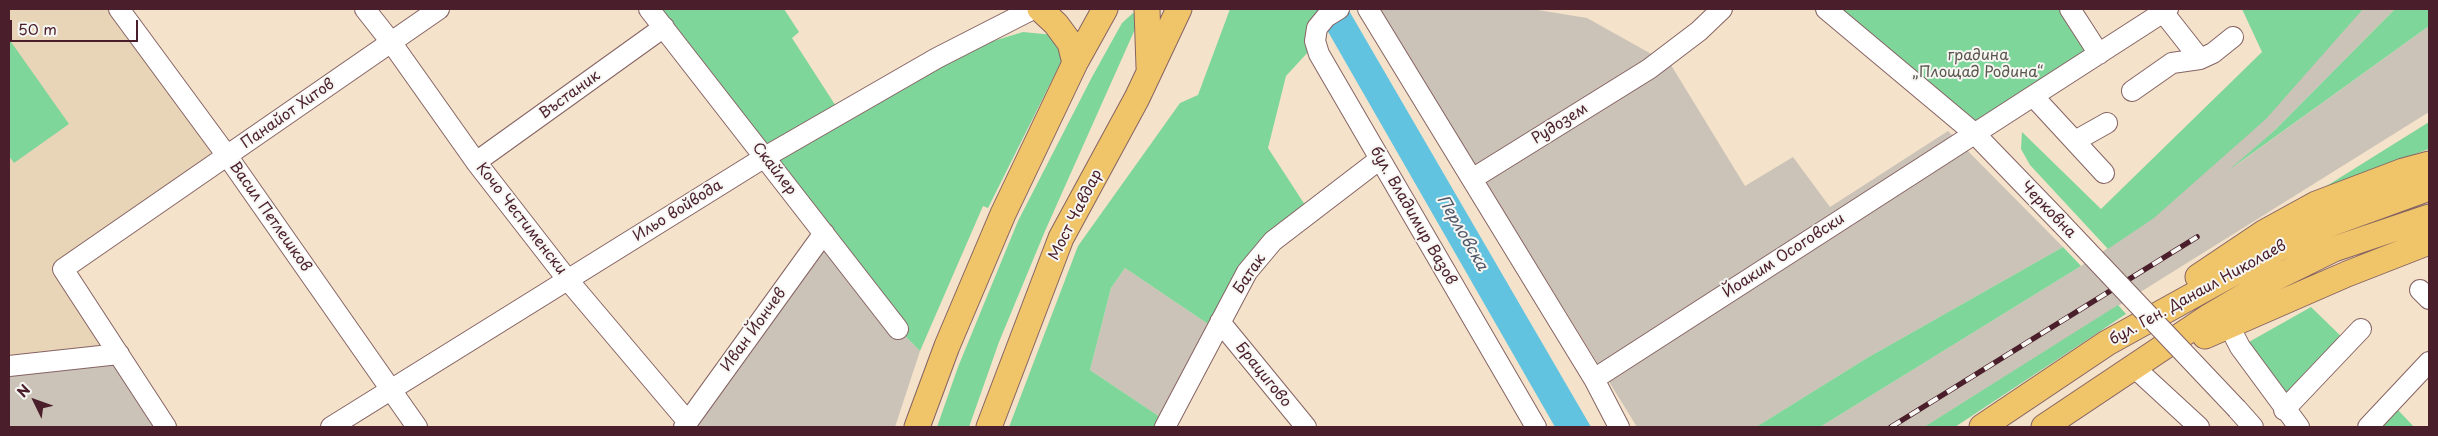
<!DOCTYPE html>
<meta charset="utf-8">
<style>
body{margin:0}
#map{position:relative;width:2438px;height:436px;overflow:hidden;background:#f4e2ca;font-family:"Playpen Sans",sans-serif}
canvas{display:block}
.frame{position:absolute;inset:0;border:10px solid #4a1f2b;pointer-events:none}
.north{position:absolute;left:10px;top:376px;width:50px;height:50px;-webkit-text-stroke:4px #f6f6f2;paint-order:stroke;rotate:312deg;font-size:14px;font-weight:700;line-height:20px;text-align:center;color:#4a1f2b}
.north::after{content:'';display:block;margin:auto;width:18px;height:22px;background:#4a1f2b;clip-path:polygon(50% 0,100% 100%,50% 72%,0 100%)}
.scale{position:absolute;left:10px;top:20px;width:128px;height:22px;box-sizing:border-box;border:2px solid #4a1f2b;border-top:0;padding-left:6px;font-size:15px;line-height:18px;white-space:nowrap;color:#4a1f2b;-webkit-text-stroke:4px #f6f6f2;paint-order:stroke}
</style>
<div id="map">
<canvas width="2438" height="436"></canvas>
<div class="frame"></div>
<div class="north">N</div>
<div class="scale">50 m</div>
</div>
<script>
const context = document.querySelector('canvas').getContext('2d');
context.lineJoin = 'round';
function paint(path, color) { context.fillStyle = color; context.fill(path, 'evenodd'); }
const shape = rows => new Path2D(rows.map(r => 'M' + r).join(''));
function stroke(path, color, width, dash) { context.strokeStyle = color; context.lineWidth = width; context.lineCap = dash ? 'butt' : 'round'; context.setLineDash(dash || []); context.stroke(path); }
function drawText(font, color, halo, rows, align = 'center') {
  context.font = font + ' "Playpen Sans",sans-serif'; context.lineWidth = 4; context.setLineDash([]); context.textBaseline = 'middle'; context.strokeStyle = halo; context.fillStyle = color; for (const [text, x, y, turn = 0] of rows) {
    context.save(); context.translate(x, y); context.rotate((+turn || 0) * Math.PI / 180); context.textAlign = isNaN(turn) ? turn : align; if (halo) context.strokeText(text, 0, 0); context.fillText(text, 0, 0); context.restore();
  }
}
paint(shape([
 [9,9,119,9,228,157,63,269,119,354,9,366]
]), '#e8d4b7');
paint(shape([
 [1382,9,1532,9,1587,18,1671,65,1745,186,1793,157,1830,207,1948,131,2063,247,1867,358,1756,427,1637,427,1381,12],
 [2363,9,2395,9,2275,130,2235,166,2429,26,2429,112,1924,427,1820,427,2081,266,2154,217],
 [824,233,898,329,920,351,895,427,692,427],
 [1125,268,1208,324,1160,417,1090,370,1111,288],
 [113,358,158,427,9,427,9,371]
]), '#cbc3b8');
paint(shape([
 [649,9,784,9,799,32,792,38,841,114,937,58,1023,32,1054,35,1063,58,988,208,983,206,920,351,898,329],
 [1230,9,1324,9,1309,51,1286,76,1268,148,1307,208,1208,324,1125,268,1111,288,1090,370,1160,417,1155,427,1009,427,1078,246,1180,103,1198,95],
 [1826,9,2070,9,2099,54,1974,133],
 [2242,9,2363,9,2266,119,2154,218,2108,249,2030,165,2021,149,2022,132,2101,209,2262,52],
 [2395,9,2429,9,2429,26,2229,170,2275,130],
 [1133,13,1136,14,1136,27,1045,231,999,342,969,427,937,427,958,367,1018,221,1092,77,1122,23],
 [9,39,69,124,14,163,9,156],
 [2429,122,2429,149,2388,164,2309,197],
 [2063,247,2081,266,1820,427,1756,427,1867,358],
 [2118,305,2126,314,1955,427,1924,427],
 [2311,307,2348,343,2284,410,2240,347],
 [2398,410,2414,427,2382,427]
]), '#7fd69a');
paint(shape([
 [1315,9,1348,9,1591,427,1555,427]
]), '#62c3e0');
const minor = shape([
 [119,9,228,157,417,427],
 [365,9,391,42,476,162,567,279,688,422],
 [649,9,898,329],
 [1339,9,1326,17,1317,28,1315,41,1319,54,1536,427],
 [1368,9,1594,379,1619,427],
 [1826,9,1974,133,2060,222],
 [2070,9,2099,54],
 [2163,12,2200,59],
 [2132,91,2172,63,2200,59,2213,53,2233,37],
 [2033,96,2104,173],
 [2075,141,2107,123],
 [476,162,664,27],
 [1472,179,1649,69,1699,31,1722,9],
 [2420,290,2429,299],
 [1220,322,1306,427],
 [2228,324,2240,347,2299,427],
 [9,366,119,354],
 [2136,369,2199,427],
 [1594,379,2168,9],
 [2237,409,2253,427],
 [2284,410,2361,329],
 [166,427,63,269,439,9],
 [331,427,765,157,937,58,1033,9],
 [684,427,824,233],
 [1165,427,1247,272,1273,241,1380,159],
 [2368,427,2429,362]
]);
const major = shape([
 [1040,9,1056,24,1070,43,1075,63],
 [1147,9,1149,67],
 [2198,277,2265,232,2316,204,2403,171,2429,164],
 [2205,336,2347,274,2429,242],
 [917,427,947,346,1003,214,1075,63,1105,9],
 [989,427,1061,238,1137,98,1179,9],
 [1982,427,2107,343,2275,250,2330,224,2429,188],
 [2044,427,2210,316,2271,280,2334,249,2429,217]
]);
stroke(minor, '#866363', 22);
stroke(major, '#866363', 27);
stroke(minor, '#fff', 20);
stroke(major, '#f0c469', 25);
const rail = shape([
 [1891,427,2197,237]
]);
stroke(rail, '#4a1f2b', 5.5);
stroke(rail, '#f6f6f2', 4, [11]);
const minorBridge = shape([
 [2060,222,2237,409]
]);
stroke(minorBridge, '#866363', 22, []);
stroke(minorBridge, '#fff', 20);
drawText('15px', '#5a564c', '#f6f6f2', [
 ["градина",1978,56],
 ["„Площад Родина“",1978,73]
]);
drawText('15px', '#4a1f2b', '#f6f6f2', [
 ["Въстаник",570,95,-36],
 ["Панайот Хитов",288,114,-35],
 ["Рудозем",1560,124,-32],
 ["Скайлер",774,169,52],
 ["Черковна",2048,210,46],
 ["Ильо войвода",678,211,-32],
 ["Мост Чавдар",1076,215,-63],
 ["бул. Владимир Вазов",1413,216,60],
 ["Васил Петлешков",270,217,55],
 ["Кочо Честименски",521,219,52],
 ["Йоаким Осоговски",1784,256,-33],
 ["Батак",1250,274,-56],
 ["бул. Ген. Данаил Николаев",2198,293,-29],
 ["Иван Йончев",754,330,-54],
 ["Брацигово",1263,375,51]
]);
drawText('italic 16px', '#52586a', '#f6f6f2', [
 ["Перловска",1462,233,60]
]);
</script>
